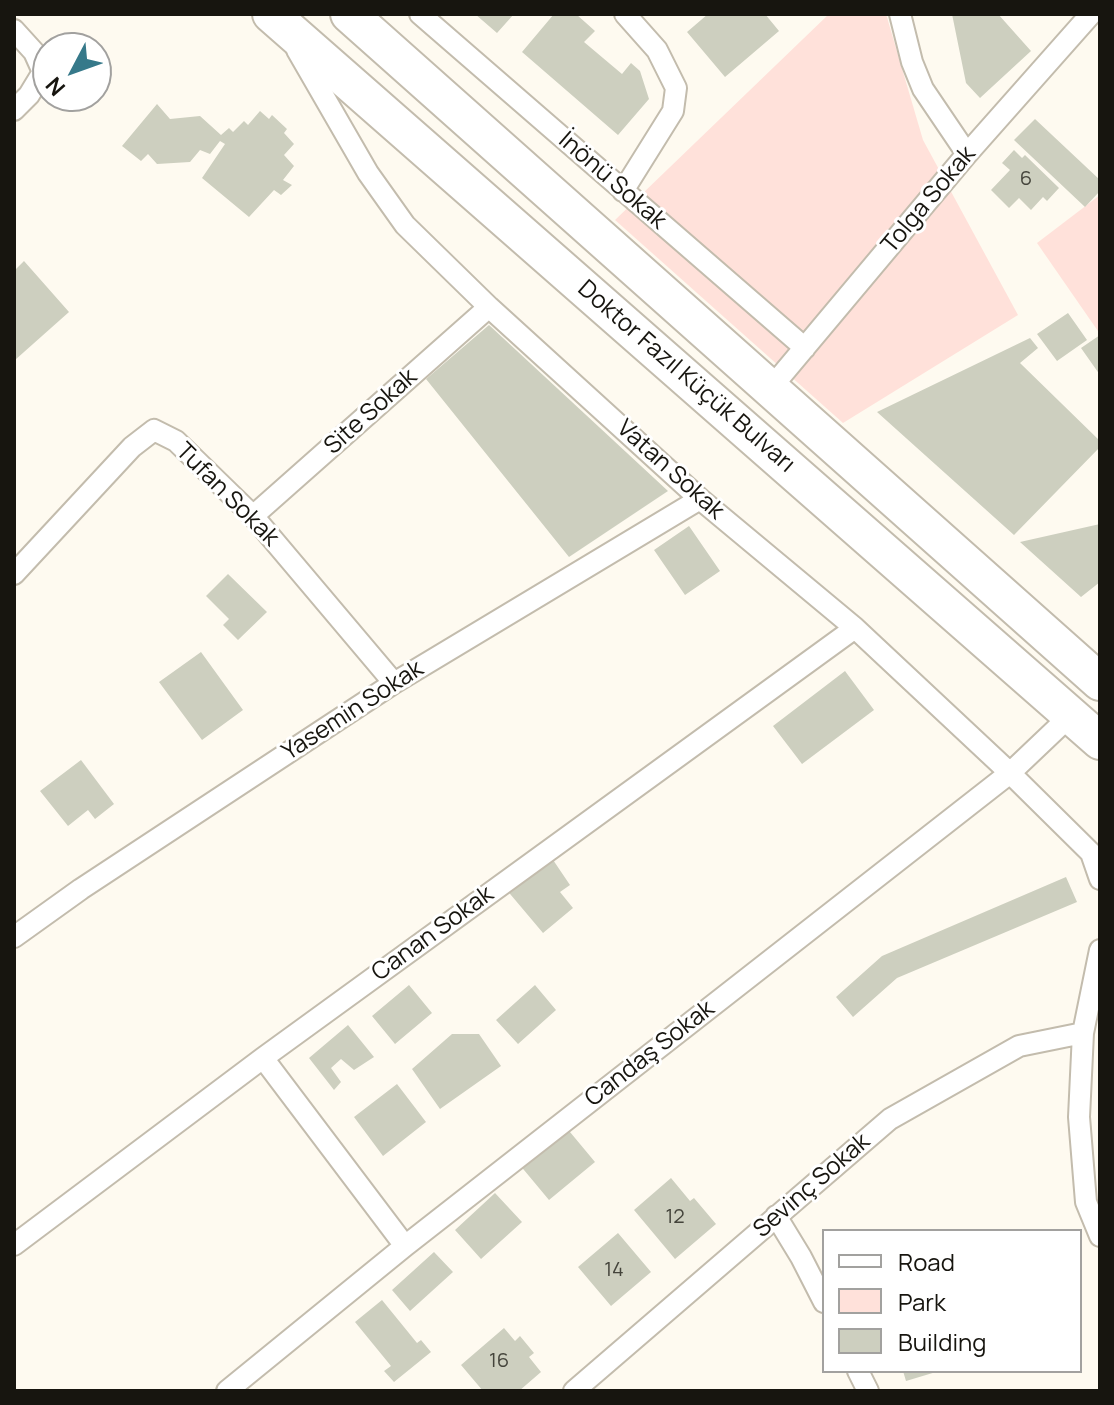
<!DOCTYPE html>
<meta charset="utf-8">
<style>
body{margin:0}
#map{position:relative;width:1114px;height:1405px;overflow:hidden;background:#fefaf0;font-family:Manrope,sans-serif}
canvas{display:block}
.frame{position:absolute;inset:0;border:16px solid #17150f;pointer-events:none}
.legend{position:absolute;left:822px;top:1229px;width:260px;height:144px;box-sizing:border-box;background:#fff;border:2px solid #a2a19f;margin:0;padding:10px 14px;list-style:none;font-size:24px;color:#17150f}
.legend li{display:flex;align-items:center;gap:16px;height:40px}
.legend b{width:40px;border:2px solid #a2a19f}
.north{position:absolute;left:32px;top:32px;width:80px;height:80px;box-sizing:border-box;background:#fff;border:2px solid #a2a19f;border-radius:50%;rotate:229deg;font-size:22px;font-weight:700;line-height:32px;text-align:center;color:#17150f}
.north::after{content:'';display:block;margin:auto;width:28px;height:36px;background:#36798a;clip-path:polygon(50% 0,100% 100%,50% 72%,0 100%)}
</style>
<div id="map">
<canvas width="1114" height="1405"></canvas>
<div class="frame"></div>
<ul class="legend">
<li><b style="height:10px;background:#fff"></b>Road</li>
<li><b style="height:22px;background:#ffe1da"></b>Park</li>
<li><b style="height:22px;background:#cdcfbf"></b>Building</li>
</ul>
<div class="north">N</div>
</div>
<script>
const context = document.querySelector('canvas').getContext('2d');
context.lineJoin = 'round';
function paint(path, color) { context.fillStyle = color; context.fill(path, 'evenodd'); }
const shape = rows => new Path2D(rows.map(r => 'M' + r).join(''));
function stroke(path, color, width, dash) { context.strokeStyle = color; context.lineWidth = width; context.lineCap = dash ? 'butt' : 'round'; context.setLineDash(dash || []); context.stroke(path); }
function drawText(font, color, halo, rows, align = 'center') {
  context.font = font + ' Manrope,sans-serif'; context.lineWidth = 6; context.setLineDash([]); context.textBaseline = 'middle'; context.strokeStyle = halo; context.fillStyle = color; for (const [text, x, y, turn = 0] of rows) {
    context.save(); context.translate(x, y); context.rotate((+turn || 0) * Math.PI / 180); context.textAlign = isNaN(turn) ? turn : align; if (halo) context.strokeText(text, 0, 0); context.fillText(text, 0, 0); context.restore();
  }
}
paint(shape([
 [829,14,886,14,923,140,1018,315,843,423,615,220],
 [1100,195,1100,334,1037,243]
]), '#ffe1da');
paint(shape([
 [475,14,514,14,497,33],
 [554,14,576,14,595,31,584,42,622,74,631,63,640,71,649,99,618,135,522,52],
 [708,14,765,14,779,31,725,77,687,32],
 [952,14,998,14,1031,51,980,98,966,83],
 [157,104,170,119,200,116,221,135,229,128,233,132,244,121,248,125,260,111,269,119,272,115,287,129,284,133,294,144,284,155,294,166,283,180,292,185,281,195,274,190,249,217,202,178,225,144,220,141,210,154,200,150,190,162,157,164,148,154,141,161,122,146],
 [1035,119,1100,180,1100,191,1085,207,1014,140],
 [1014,150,1022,158,1025,155,1059,188,1047,201,1043,197,1031,210,1019,198,1009,208,991,190,1010,170,1002,163],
 [24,261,69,312,15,360,14,276,15,270],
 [1068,313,1087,340,1057,361,1037,334],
 [489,325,668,491,569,557,426,379],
 [1100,335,1100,375,1081,348],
 [1030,338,1038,348,1020,363,1100,441,1100,447,1014,535,877,412],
 [1100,524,1100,582,1081,597,1020,542],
 [689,526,720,571,685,595,654,550],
 [228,574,267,612,238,640,223,625,229,619,206,596],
 [201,652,243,710,202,740,159,682],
 [845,671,874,710,802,764,773,726],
 [81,760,114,804,95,819,88,810,68,826,40,791],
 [547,851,570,885,560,892,573,908,543,933,500,882],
 [1066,877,1077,902,897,978,853,1017,836,997,882,956],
 [409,985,432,1013,395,1044,372,1016],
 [535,985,556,1010,518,1044,496,1020],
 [348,1025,374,1057,354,1070,341,1059,331,1068,341,1082,334,1090,309,1058],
 [452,1034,479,1034,501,1066,440,1109,412,1069],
 [397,1084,426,1122,383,1156,354,1117],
 [565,1126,595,1162,549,1200,519,1164],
 [671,1178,690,1201,694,1198,716,1224,675,1259,634,1210],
 [495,1193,522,1222,481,1259,455,1230],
 [618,1233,651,1272,611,1306,578,1267],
 [434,1252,453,1272,410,1311,392,1290],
 [382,1300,417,1343,421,1340,431,1352,394,1382,384,1371,391,1366,355,1322],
 [504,1328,515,1341,520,1336,534,1353,529,1357,541,1372,519,1391,483,1391,461,1365],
 [903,1371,936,1371,936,1372,906,1381]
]), '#cdcfbf');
const street = shape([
 [420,14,805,348],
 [900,14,912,62,923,89,967,154],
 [14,30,34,52,43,72,29,95,14,110],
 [297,50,368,173,405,225,489,307,700,499,855,628,1010,773,1091,853,1100,879],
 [623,191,673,111,676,88,657,50,625,14],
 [770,389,967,154,1091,14],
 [253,516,489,307],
 [14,574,132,447,154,430,176,441,253,516,394,683],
 [14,937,81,889,394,683,700,499],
 [1100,950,1083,1033,1079,1117,1086,1202,1100,1236],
 [263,1058,405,1246],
 [776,1216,801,1257,824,1302],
 [14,1245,263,1058,855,628],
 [858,1371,868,1391],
 [227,1391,405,1246,1010,773,1071,715],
 [574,1391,890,1119,1019,1046,1083,1033]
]);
const highway = shape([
 [271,14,1100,741],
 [349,14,1100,682]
]);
stroke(street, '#c3bcad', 24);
stroke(highway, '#c3bcad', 40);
stroke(street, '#fff', 20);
stroke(highway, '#fff', 36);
drawText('20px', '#44443b', null, [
 ["6",1026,179],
 ["12",675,1217],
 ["14",614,1270],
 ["16",499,1361]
]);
drawText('24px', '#17150f', '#fff', [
 ["İnönü Sokak",612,181,41],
 ["Tolga Sokak",929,200,-50],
 ["Doktor Fazıl Küçük Bulvarı",686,377,41],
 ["Site Sokak",371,412,-42],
 ["Vatan Sokak",670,470,42],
 ["Tufan Sokak",227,495,45],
 ["Yasemin Sokak",353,711,-33],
 ["Canan Sokak",433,934,-36],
 ["Candaş Sokak",650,1054,-38],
 ["Sevinç Sokak",812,1186,-41]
]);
</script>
